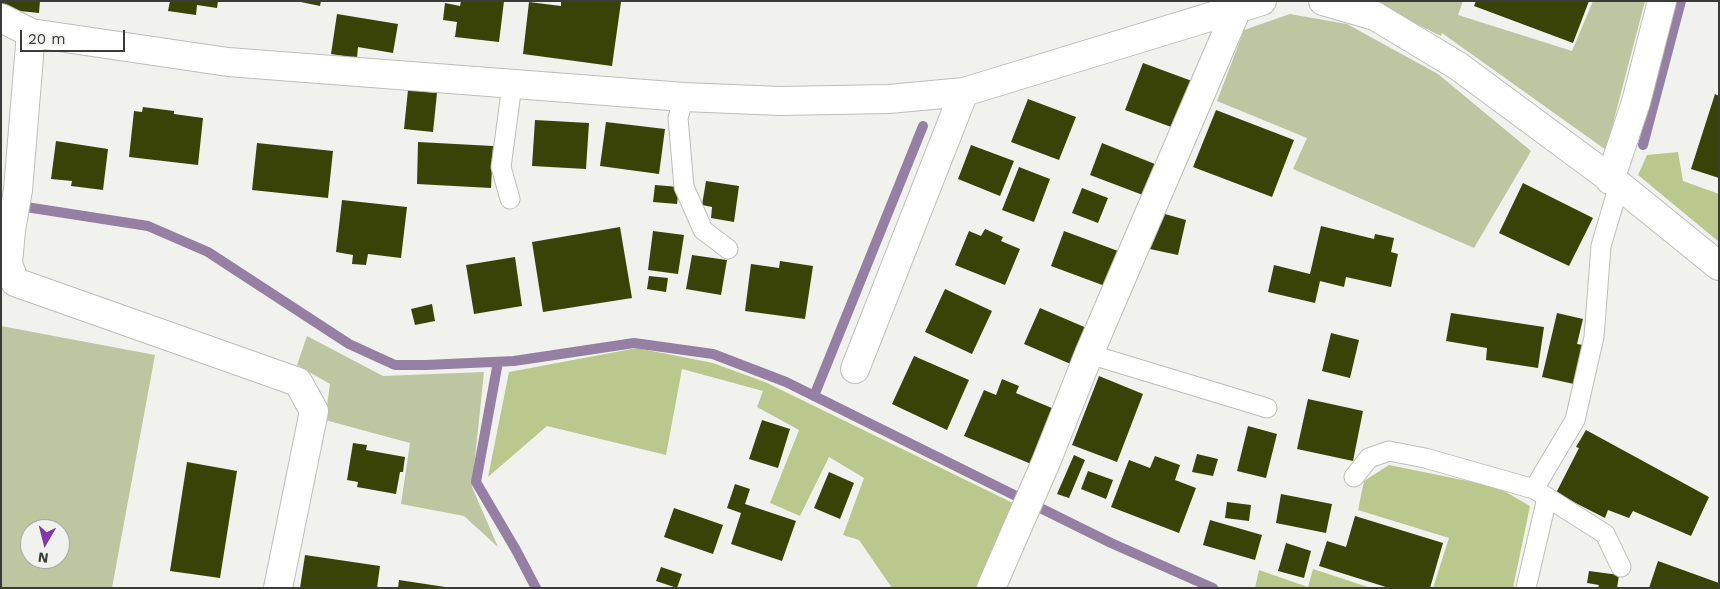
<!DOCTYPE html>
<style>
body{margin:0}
#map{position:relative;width:1720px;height:589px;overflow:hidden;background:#f1f2ee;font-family:"Work Sans",sans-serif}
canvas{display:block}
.frame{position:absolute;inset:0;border:2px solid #3b3b3a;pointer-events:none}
.north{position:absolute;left:20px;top:519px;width:50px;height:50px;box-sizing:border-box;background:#f1f2ee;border:1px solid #a8a9a6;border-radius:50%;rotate:188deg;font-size:14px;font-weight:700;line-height:20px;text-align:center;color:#3b3b3a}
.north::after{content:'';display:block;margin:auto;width:18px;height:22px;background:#8238aa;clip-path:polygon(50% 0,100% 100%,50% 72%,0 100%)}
.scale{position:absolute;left:20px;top:30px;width:105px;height:22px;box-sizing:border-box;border:2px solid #3b3b3a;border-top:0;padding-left:6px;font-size:15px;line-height:18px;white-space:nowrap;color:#3b3b3a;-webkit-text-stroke:4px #f1f2ee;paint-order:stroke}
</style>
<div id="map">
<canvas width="1720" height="589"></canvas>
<div class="frame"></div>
<div class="north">N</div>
<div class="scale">20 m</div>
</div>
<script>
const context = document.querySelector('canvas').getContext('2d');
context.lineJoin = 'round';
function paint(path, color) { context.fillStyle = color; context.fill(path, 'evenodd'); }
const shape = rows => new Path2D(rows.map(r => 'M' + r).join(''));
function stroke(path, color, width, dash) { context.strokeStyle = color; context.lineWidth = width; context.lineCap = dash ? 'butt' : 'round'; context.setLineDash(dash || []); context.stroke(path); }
paint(shape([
 [1369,1,1463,1,1458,15,1572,51,1593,1,1645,1,1606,150,1442,33,1441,36],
 [1290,14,1347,24,1438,74,1531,151,1474,248,1293,169,1307,138,1217,101,1244,30],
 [1,326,155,355,112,588,1,588],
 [30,529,60,529,60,559,30,559],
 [307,336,383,376,484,372,472,487,498,547,464,516,401,504,410,443,325,420,330,384,297,365]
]), '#bdc5a1');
paint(shape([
 [1678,152,1683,181,1719,194,1719,242,1638,175,1647,155],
 [637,348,713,363,765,382,1017,505,981,588,892,588,859,540,843,535,864,478,829,457,800,516,770,503,799,430,757,407,763,391,682,369,666,455,547,426,488,477,509,372],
 [1389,465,1497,487,1530,506,1513,588,1433,588,1449,538,1358,510,1364,481],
 [1313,569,1371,588,1255,588,1259,570,1308,587]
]), '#bbc88d');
stroke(shape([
 [1643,145,1681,1],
 [1,206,26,207,148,226,208,252,349,344,395,365,426,365,514,361,634,343,713,354,786,382,1111,543,1213,588],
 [498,362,476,482,516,550,536,588],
 [814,396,923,126]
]), '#9580a3', 10);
paint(shape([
 [1,1,40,1,39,13,10,10,1,4],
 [170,1,218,1,217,8,197,5,196,15,168,11],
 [296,1,321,1,320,6],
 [461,1,504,1,499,42,455,37,457,22,443,20,445,3,460,6],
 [561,1,621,2,612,66,523,54,529,2,561,6],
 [1476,1,1589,1,1573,43,1474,6],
 [337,14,398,24,393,53,358,47,357,58,331,54],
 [1143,63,1192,81,1174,128,1125,110],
 [408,90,437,93,433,132,404,129],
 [1715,94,1719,96,1719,178,1691,169],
 [1028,99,1076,117,1059,160,1011,142],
 [143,107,174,111,174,114,203,118,198,165,129,157,134,111,142,112],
 [1216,110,1294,140,1272,197,1193,167],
 [535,120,589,123,586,169,532,166],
 [606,122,665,129,659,174,600,166],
 [56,141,108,149,103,190,71,186,72,181,51,179],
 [418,142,493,146,491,188,417,184],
 [257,143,333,151,328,198,252,190],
 [1102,143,1160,166,1148,197,1090,175],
 [971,145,1014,161,1000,196,958,179],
 [1019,167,1050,179,1034,222,1002,210],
 [706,181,739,186,734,222,711,218,712,207,702,205],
 [1523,183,1593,218,1569,266,1499,233],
 [655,185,679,187,677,204,653,202],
 [1082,188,1108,198,1098,223,1072,213],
 [342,200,407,207,401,258,368,254,366,265,352,264,353,255,336,252],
 [1158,212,1186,220,1178,255,1145,248],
 [1321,226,1374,239,1375,234,1394,238,1391,252,1398,254,1391,287,1346,277,1344,287,1320,281,1315,303,1268,292,1274,265,1310,274],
 [620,227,632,298,543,312,532,242],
 [985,229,1003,237,1001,241,1020,249,1005,285,955,265,969,231,981,236],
 [653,231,684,235,678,274,648,270],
 [1064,231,1118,251,1105,286,1051,266],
 [692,255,727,260,721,295,686,289],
 [515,257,522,306,474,314,466,265],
 [780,261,813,266,805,319,745,311,751,264,779,268],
 [649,276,668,278,666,292,647,289],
 [945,289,992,311,972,354,925,332],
 [432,304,435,321,415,325,411,309],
 [1040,308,1089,329,1073,365,1024,344],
 [1451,313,1544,327,1538,368,1486,360,1487,348,1446,341],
 [1557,313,1583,319,1577,344,1583,345,1574,384,1542,377],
 [1331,333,1359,340,1350,378,1322,371],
 [914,356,969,380,947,430,892,404],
 [1099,376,1143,394,1117,462,1072,445],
 [1002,379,1019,386,1016,393,1059,411,1036,466,964,436,984,390,996,395],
 [1308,399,1363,411,1353,461,1297,449],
 [762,420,790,429,778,468,749,459],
 [1248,426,1277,434,1266,478,1237,471],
 [1586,430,1709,497,1691,536,1633,511,1629,518,1608,510,1605,518,1556,493,1579,448,1576,447],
 [353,443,367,445,366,450,405,457,403,472,400,472,396,494,357,487,358,482,347,480],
 [1197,454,1218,459,1213,476,1192,472],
 [1074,455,1085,460,1069,498,1057,494],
 [1155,456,1180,465,1175,480,1196,488,1179,533,1111,507,1129,460,1150,468],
 [187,462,237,471,220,578,170,571],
 [1088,471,1113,480,1106,499,1081,489],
 [829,472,854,483,840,519,814,508],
 [735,484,750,489,745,504,796,521,782,561,731,544,741,513,727,508],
 [1281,494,1332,504,1326,533,1276,523],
 [1227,502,1251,505,1249,521,1225,518],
 [674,508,723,525,713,554,664,537],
 [1355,516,1443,543,1430,588,1389,588,1319,566,1327,541,1346,547],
 [1210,520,1262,535,1255,560,1203,545],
 [1286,543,1311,551,1304,578,1278,571],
 [305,555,380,566,377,588,300,588],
 [1658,561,1719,583,1719,588,1649,588],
 [661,567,682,574,677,588,656,581],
 [1589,571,1619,575,1617,588,1598,588,1599,585,1587,583],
 [399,580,445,587,445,588,398,588]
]), '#3a4307');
const lane = shape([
 [684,97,678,118,684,187,703,230,728,249],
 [510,199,501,167,512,85],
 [1089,354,1267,408],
 [1354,477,1369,458,1389,451,1425,458,1534,489,1605,534,1621,567],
 [1534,489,1575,420,1594,337,1601,246,1619,185],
 [1526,588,1547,498]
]);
const street = shape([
 [1323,1,1375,16,1458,66,1619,185,1719,266],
 [1,18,31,33,228,62,684,97,780,101,889,99,964,92,1262,1],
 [31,33,18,190,11,230,8,264,15,282,298,382,314,411,278,588],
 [1610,180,1636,102,1662,1],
 [855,369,964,92],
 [991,588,1046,462,1089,354,1237,9]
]);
stroke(lane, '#bdbeba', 21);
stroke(street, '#bdbeba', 30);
stroke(lane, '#fff', 19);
stroke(street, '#fff', 28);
</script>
